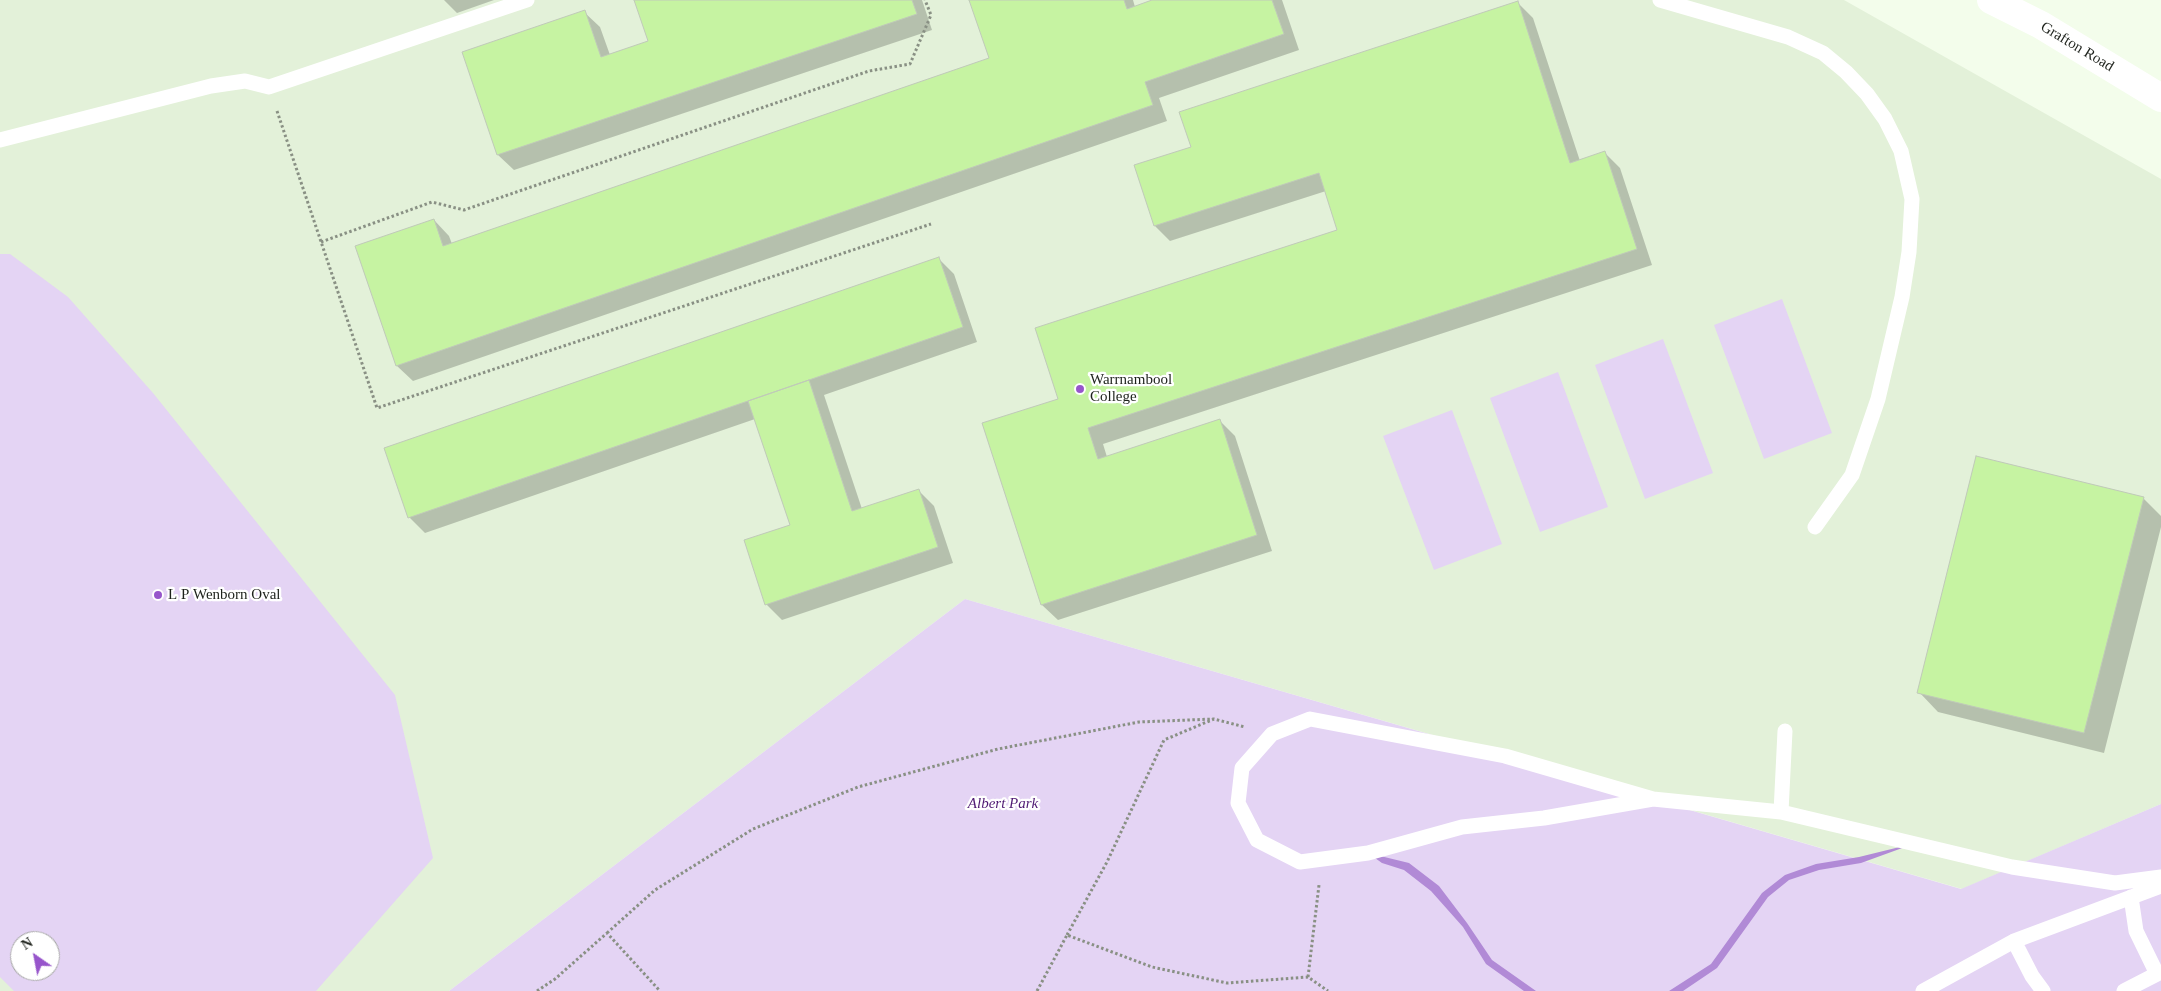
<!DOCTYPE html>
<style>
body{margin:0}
#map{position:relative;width:2161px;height:991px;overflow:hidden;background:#f3fdeb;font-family:"Times New Roman",serif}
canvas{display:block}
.north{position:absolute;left:10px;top:931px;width:50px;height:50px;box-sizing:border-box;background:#fff;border:1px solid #a5a6a4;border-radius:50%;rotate:327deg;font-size:14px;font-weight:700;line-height:20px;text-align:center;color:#1d211b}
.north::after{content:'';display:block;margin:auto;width:18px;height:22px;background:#9755cb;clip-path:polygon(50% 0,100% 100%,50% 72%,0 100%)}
</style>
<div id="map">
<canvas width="2161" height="991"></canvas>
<div class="north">N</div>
</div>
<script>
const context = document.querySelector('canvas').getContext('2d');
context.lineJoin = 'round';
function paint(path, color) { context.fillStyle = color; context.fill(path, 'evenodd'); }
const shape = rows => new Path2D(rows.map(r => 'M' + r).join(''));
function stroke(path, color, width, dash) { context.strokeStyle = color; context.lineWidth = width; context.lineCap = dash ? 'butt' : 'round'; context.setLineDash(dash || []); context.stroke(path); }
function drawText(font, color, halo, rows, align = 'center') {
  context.font = font + ' "Times New Roman",serif'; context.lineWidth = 4.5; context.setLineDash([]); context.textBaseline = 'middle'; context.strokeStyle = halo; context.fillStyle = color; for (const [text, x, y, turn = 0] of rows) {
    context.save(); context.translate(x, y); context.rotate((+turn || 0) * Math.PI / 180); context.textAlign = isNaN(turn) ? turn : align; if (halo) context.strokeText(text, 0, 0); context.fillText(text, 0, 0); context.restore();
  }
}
paint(shape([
 [0,0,1844,0,2161,179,2161,804,1962,889,965,599,449,991,0,991],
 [20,941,50,941,50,971,20,971]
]), '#e3f1d9');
paint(shape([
 [0,254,10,254,68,297,153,393,395,695,433,858,316,991,14,991,0,977],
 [20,941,50,941,50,971,20,971],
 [1782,299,1832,433,1764,459,1714,325],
 [1663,339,1713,473,1645,499,1595,365],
 [1558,372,1608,507,1540,532,1490,398],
 [1452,410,1502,544,1434,570,1383,436],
 [965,599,1961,889,2161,804,2161,991,449,991]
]), '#e4d4f4');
paint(shape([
 [1916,843,1861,863,1819,870,1789,880,1768,897,1717,968,1683,991,1669,991,1711,964,1762,893,1785,875,1816,864,1859,857],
 [1368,853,1409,863,1439,886,1467,923,1492,960,1536,991,1524,991,1486,964,1463,927,1431,891,1404,870,1382,863]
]), '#b18ad6');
paint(shape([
 [444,0,494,0,457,13],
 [637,0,922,0,932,30,514,170,498,155,464,52,584,12,600,27,610,55,650,42],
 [972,0,1133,0,1135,7,1156,0,1282,0,1299,50,1159,98,1167,121,413,381,397,366,356,247,434,220,449,236,452,244,991,59],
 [1518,3,1533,18,1580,161,1605,153,1620,168,1652,265,1103,444,1107,457,1219,420,1235,436,1272,551,1058,620,1042,605,983,424,1060,400,1339,231,1326,191,1170,241,1155,226,1192,147],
 [939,259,954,274,977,342,824,395,862,509,918,490,934,506,953,563,782,620,766,604,791,526,755,419,425,533,409,517],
 [2143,498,2161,516,2161,527,2104,753,1938,712,1919,692]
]), '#0003');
const building = shape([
 [634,0,912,0,917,14,497,155,462,52,585,10,601,57,648,41,634,0],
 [969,0,1124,0,1127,9,1152,0,1272,0,1284,34,1145,82,1153,105,396,366,355,246,434,219,443,246,989,58,969,0],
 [1518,1,1570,163,1605,151,1637,249,1088,428,1098,459,1220,419,1257,535,1041,605,982,423,1058,399,1035,328,1337,230,1319,173,1154,226,1134,165,1191,147,1179,112,1518,1],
 [939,257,963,327,408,518,384,448,939,257],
 [809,380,852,511,919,489,938,547,765,605,744,540,790,525,748,401,809,380],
 [1976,456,2144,497,2084,733,1917,693,1976,456]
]);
paint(building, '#c6f3a2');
stroke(building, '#c0cab9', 1);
stroke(shape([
 [277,111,377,408,931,224],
 [321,242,432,202,464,210,869,71,910,64,931,15,925,0],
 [607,933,655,890,753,829,858,787,998,749,1139,722,1214,719],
 [1067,935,1107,862,1164,740,1214,719,1245,727],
 [1308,977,1319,885],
 [537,991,555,979,607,933,660,991],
 [1037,991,1067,935,1152,967,1227,983,1308,977,1328,991]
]), '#899084', 3, [2.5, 2.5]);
stroke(shape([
 [1660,0,1788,37,1823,53,1846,72,1867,94,1885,119,1901,151,1912,199,1909,252,1902,297,1878,399,1852,475,1815,527],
 [0,140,211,86,245,81,269,87,527,0],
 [1653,799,1544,818,1462,827,1368,853,1300,862,1257,840,1238,803,1242,768,1272,734,1310,719,1505,756,1653,799,1781,812,2012,867,2115,883,2161,877],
 [1781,812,1785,731],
 [2014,941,2032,976,2043,991],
 [1923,991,2014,941,2161,886],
 [2124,991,2157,974,2136,931,2131,897]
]), '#fff', 15);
stroke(shape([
 [1991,0,2041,25,2161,98]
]), '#fff', 28);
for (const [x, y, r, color] of [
 [1080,389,5,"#9755cb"],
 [158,595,5,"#9755cb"]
]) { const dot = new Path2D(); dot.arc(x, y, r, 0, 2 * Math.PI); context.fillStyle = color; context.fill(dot); stroke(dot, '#fff', 2); }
drawText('15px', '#1d211b', '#fff', [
 ["Grafton Road",2077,47,31]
]);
drawText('15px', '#1d211b', '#fff', [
 ["Warrnambool",1090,380],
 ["College",1090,397],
 ["L P Wenborn Oval",168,595]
], 'left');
drawText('italic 15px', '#4f1973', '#fff', [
 ["Albert Park",1003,804]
]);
</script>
